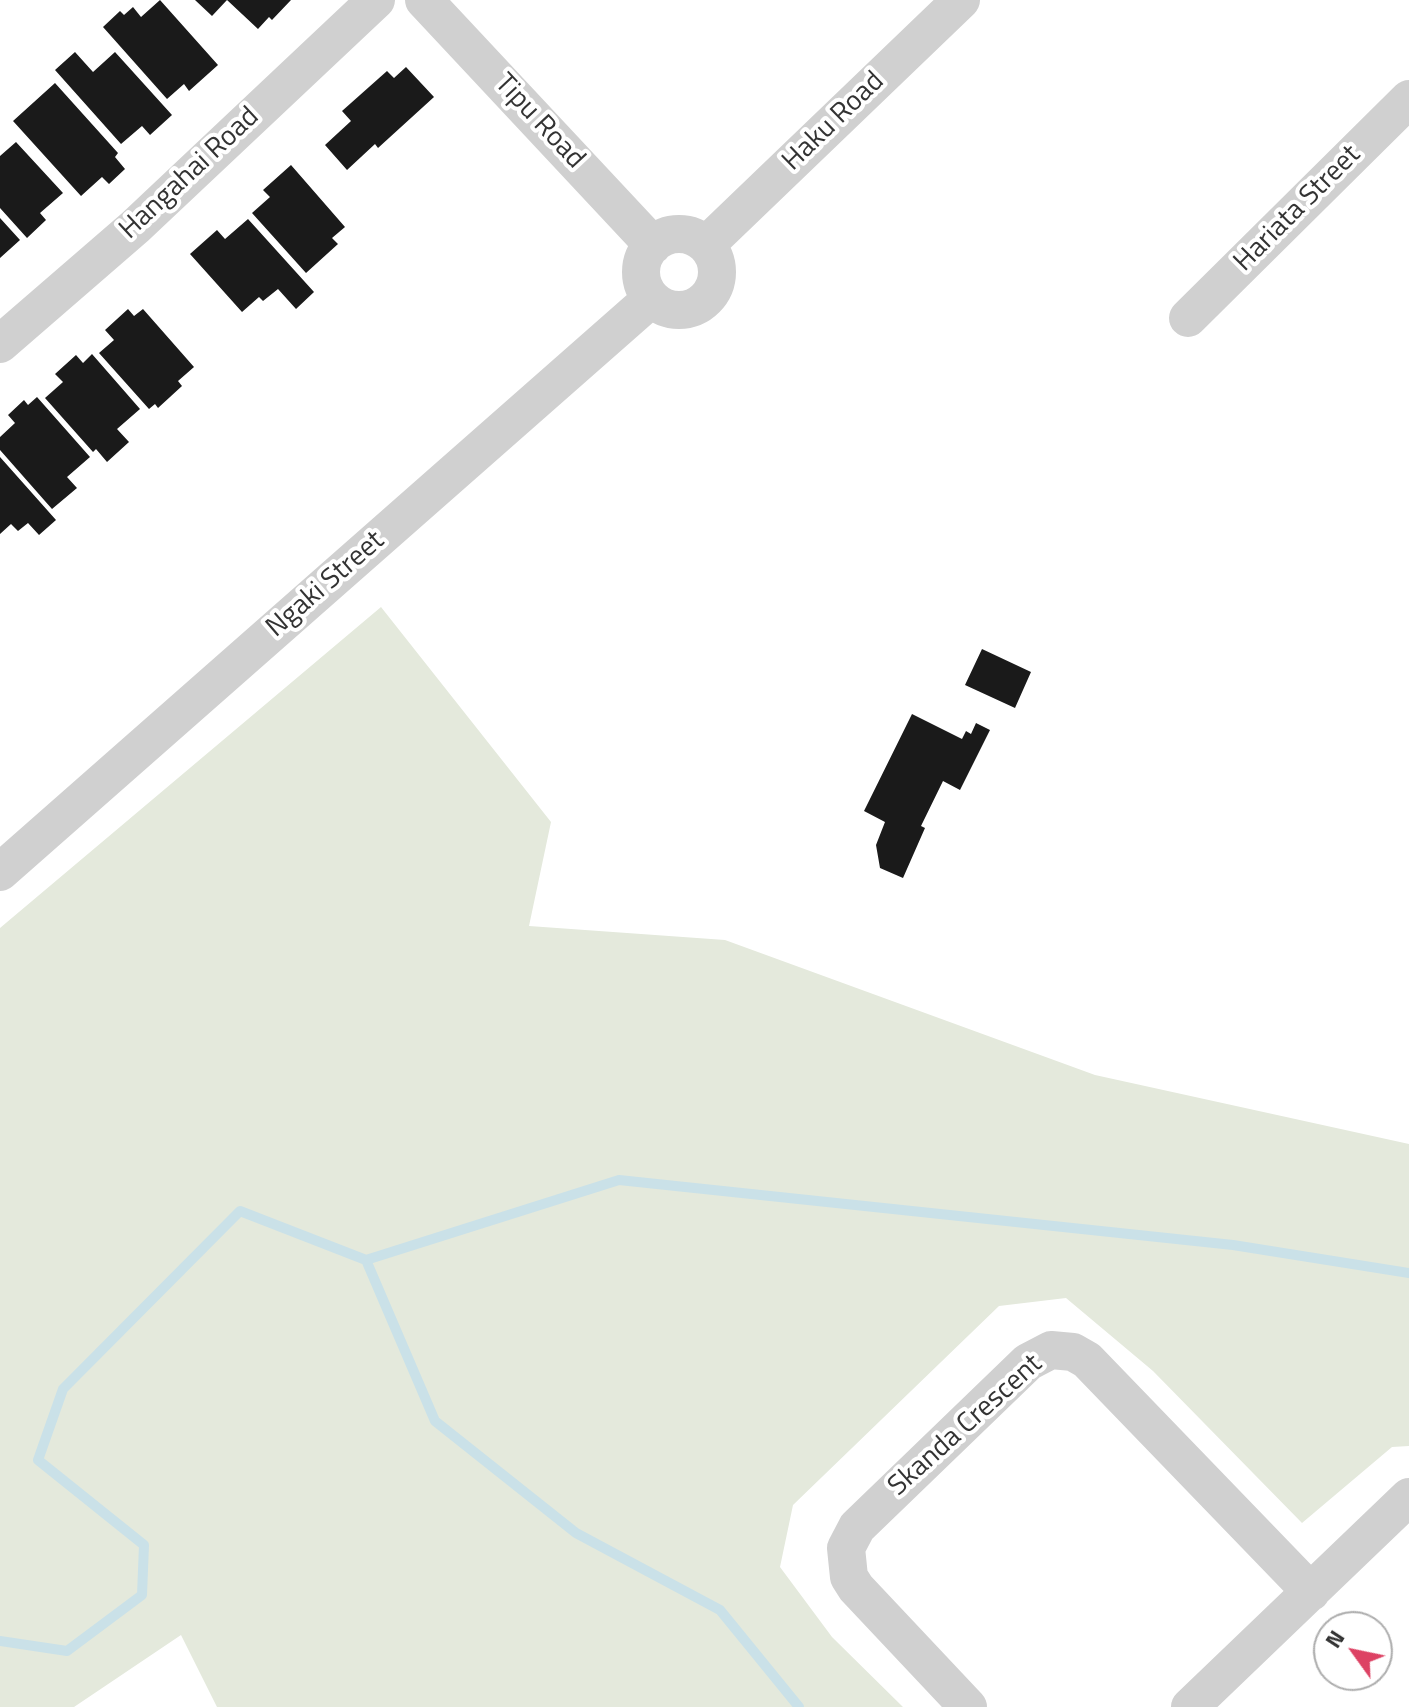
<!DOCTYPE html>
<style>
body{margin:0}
#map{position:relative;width:1409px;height:1707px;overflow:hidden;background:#fff;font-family:"Titillium Web",sans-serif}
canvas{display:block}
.north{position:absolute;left:1313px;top:1611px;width:80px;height:80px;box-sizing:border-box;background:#fff;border:2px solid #adadad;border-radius:50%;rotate:303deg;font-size:22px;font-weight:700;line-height:32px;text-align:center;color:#333}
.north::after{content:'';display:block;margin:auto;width:28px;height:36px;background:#dd4264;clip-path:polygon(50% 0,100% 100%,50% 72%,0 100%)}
</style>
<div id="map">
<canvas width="1409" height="1707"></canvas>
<div class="north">N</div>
</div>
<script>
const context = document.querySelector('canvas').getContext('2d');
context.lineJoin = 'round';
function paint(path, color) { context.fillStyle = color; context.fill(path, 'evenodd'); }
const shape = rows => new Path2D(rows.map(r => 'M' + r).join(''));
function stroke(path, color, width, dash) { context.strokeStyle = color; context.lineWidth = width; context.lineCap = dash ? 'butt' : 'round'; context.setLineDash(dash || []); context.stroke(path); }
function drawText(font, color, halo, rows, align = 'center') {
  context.font = font + ' "Titillium Web",sans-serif'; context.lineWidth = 8; context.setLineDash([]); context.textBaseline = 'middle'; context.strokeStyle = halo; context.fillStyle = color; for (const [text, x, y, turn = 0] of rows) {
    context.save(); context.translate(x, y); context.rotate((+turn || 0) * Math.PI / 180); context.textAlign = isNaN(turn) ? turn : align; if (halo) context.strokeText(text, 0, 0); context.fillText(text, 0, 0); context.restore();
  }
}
paint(shape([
 [381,607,551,822,529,926,725,940,1095,1075,1409,1144,1409,1446,1392,1447,1302,1523,1153,1371,1066,1298,999,1306,793,1505,780,1567,832,1637,903,1707,217,1707,181,1635,74,1707,0,1707,0,928]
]), '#e4e9dc');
stroke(shape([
 [366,1260,619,1180,1233,1245,1409,1273],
 [0,1641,67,1651,142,1595,144,1545,38,1460,63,1389,240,1211,366,1260,435,1421,576,1533,720,1610,799,1707]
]), '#cae1e8', 10);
paint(shape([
 [160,0,218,65,189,91,184,84,167,99,103,27,120,11,124,15,133,7,141,17],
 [195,0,227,0,212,16],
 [227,0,291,0,272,20,269,17,258,29],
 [75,52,93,72,115,52,172,115,150,135,142,126,121,144,55,70],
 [406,67,434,97,378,148,375,144,347,170,325,145,351,121,342,111,387,71,394,78],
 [55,83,118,153,115,157,125,169,109,184,102,177,81,196,13,121],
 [16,142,63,193,40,213,46,220,27,238,0,208,0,156],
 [291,165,345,227,332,238,338,244,306,273,252,213,270,197,263,190],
 [0,218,20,240,0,258],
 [248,219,314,292,296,309,278,289,263,301,259,297,242,312,190,254,217,230,225,239],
 [128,309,134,316,143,309,194,367,178,381,182,386,158,408,155,404,149,409,99,353,114,340,105,330],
 [92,354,140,409,117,429,129,442,107,462,96,449,93,452,45,398,63,382,55,374,76,355,83,363],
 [37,397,90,457,67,477,77,488,52,509,0,450,0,437,15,423,8,415,24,400,28,405],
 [0,457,56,520,39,535,28,523,18,531,11,524,0,534],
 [982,649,1031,672,1015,708,965,685],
 [912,714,962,739,966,731,971,734,976,723,990,730,960,790,943,781,921,826,925,828,903,878,880,868,876,845,885,822,864,811]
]), '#1a1a1a');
stroke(shape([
 [424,0,653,245],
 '641 272a38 38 0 1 1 76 0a38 38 0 1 1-76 0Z',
 [706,245,961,0],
 [1188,318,1409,99],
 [0,344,135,227,376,0],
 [0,872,651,299],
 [968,1707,856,1588,849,1577,846,1548,857,1527,1028,1362,1051,1350,1073,1352,1087,1360,1311,1592],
 [1190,1707,1409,1497]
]), '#d0d0d0', 38);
drawText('28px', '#333', '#fff', [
 ["Tipu Road",539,122,47],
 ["Haku Road",834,122,-44],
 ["Hangahai Road",190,174,-43],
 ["Hariata Street",1298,209,-45],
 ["Ngaki Street",326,585,-41],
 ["Skanda Crescent",966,1426,-42]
]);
</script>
